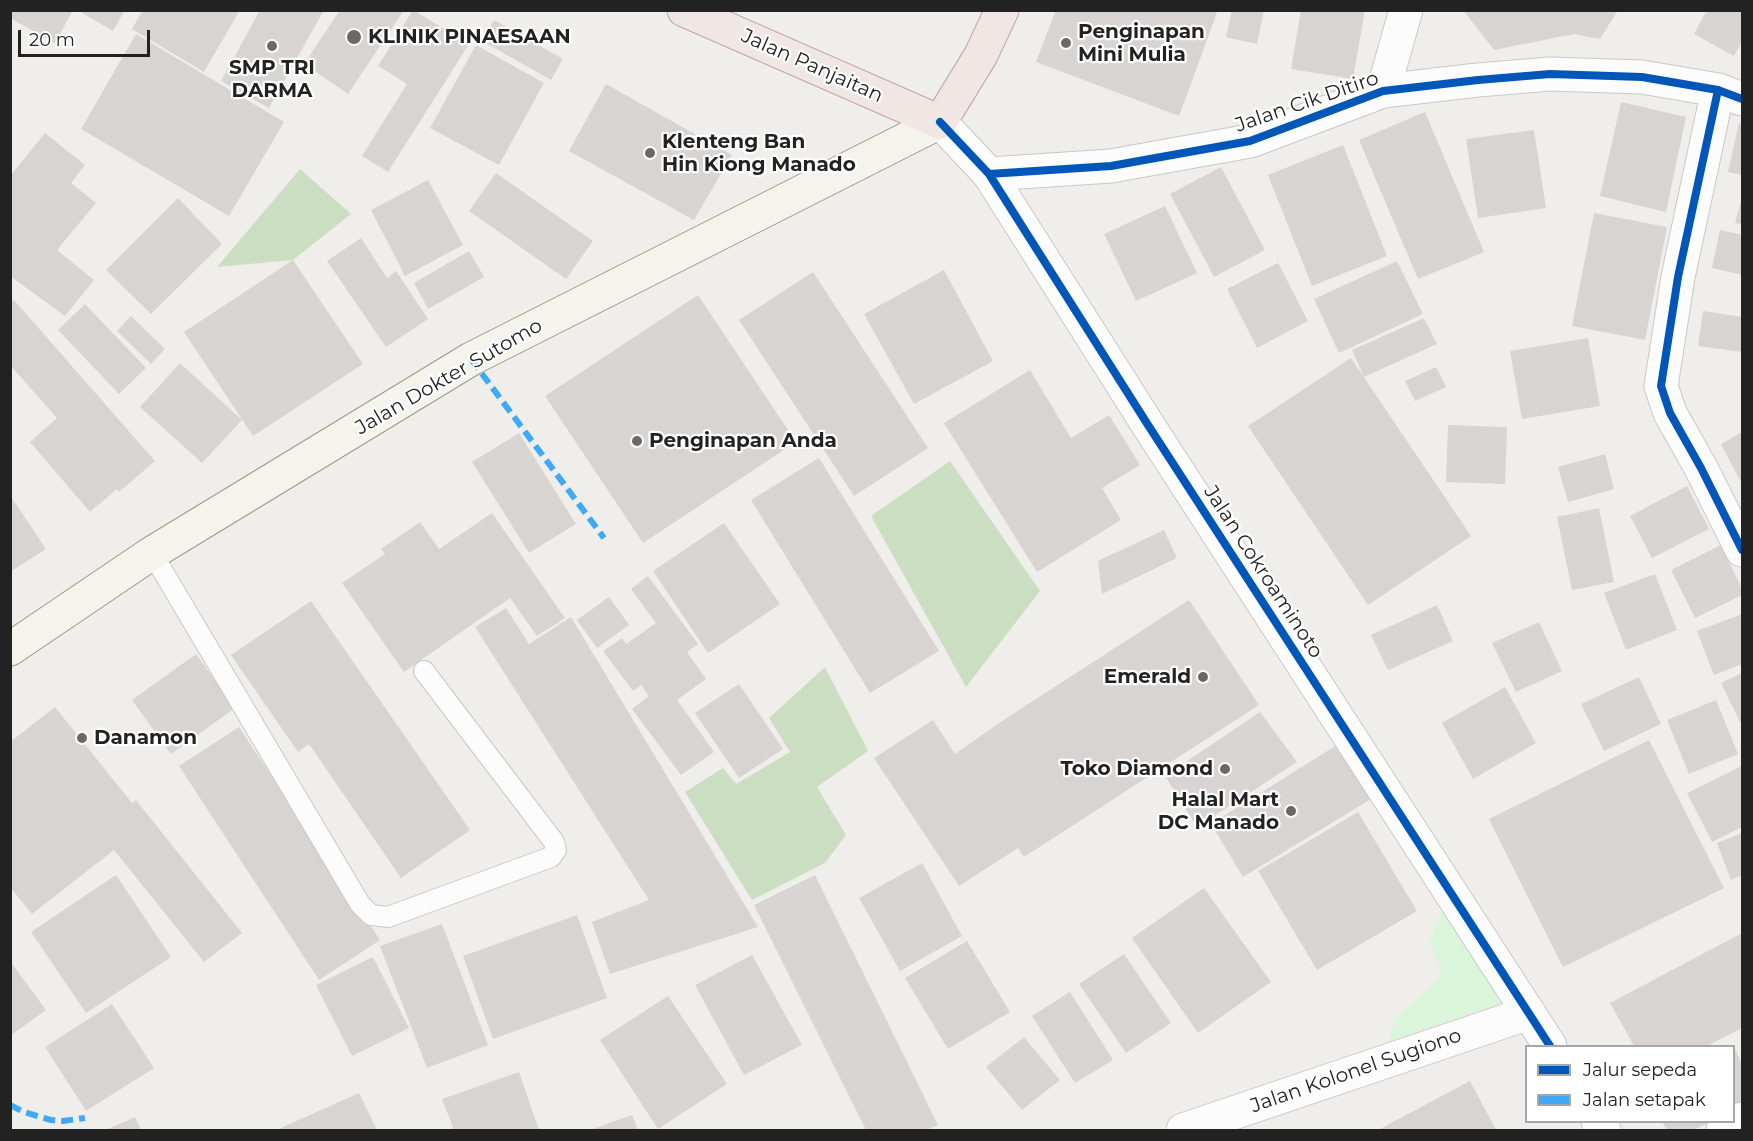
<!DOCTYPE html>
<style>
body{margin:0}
#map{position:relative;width:1753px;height:1141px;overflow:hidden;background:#f0eeeb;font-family:Montserrat,sans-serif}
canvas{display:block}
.frame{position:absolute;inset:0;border:12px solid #222;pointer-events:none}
.legend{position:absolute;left:1525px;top:1045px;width:210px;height:78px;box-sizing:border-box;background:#fff;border:2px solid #a7a7a7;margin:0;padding:8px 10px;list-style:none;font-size:18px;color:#222}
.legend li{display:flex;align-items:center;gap:12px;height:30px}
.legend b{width:30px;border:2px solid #a7a7a7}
.scale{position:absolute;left:18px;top:30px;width:132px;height:27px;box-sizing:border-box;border:3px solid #222;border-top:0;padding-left:8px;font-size:18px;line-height:21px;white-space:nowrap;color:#222;-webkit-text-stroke:4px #fff;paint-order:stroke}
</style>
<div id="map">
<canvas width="1753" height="1141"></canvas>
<div class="frame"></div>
<ul class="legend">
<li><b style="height:8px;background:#0057b8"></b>Jalur sepeda</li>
<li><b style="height:8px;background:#3fa9f5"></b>Jalan setapak</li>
</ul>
<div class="scale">20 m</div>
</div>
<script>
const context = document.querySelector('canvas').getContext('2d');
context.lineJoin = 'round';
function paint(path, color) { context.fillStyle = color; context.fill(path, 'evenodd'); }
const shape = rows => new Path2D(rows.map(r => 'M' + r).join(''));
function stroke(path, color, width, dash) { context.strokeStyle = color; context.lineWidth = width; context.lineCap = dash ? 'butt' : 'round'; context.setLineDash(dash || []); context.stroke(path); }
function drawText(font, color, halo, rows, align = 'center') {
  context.font = font + ' Montserrat,sans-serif'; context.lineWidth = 4.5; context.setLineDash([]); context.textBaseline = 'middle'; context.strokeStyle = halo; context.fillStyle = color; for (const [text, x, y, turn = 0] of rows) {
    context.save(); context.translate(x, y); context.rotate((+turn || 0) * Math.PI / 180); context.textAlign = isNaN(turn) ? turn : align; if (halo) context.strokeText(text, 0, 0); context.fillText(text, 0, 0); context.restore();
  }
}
paint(shape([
 [300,169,351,214,293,260,217,267],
 [950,461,1040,591,966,687,871,516],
 [825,667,868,751,817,787,846,835,825,863,752,900,685,792,723,768,736,784,790,752,769,718]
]), '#cbdec1');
paint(shape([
 [1445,900,1504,994,1497,1015,1401,1056,1389,1041,1395,1019,1442,976,1430,941]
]), '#daf5da');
paint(shape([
 [10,10,73,10,55,43,10,18],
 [77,10,125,10,113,31],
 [143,10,240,10,204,72,132,29],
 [260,10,324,10,269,108,221,81],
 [340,10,404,10,348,94,304,64],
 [413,10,469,44,388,172,362,156,407,84,378,66],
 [1056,10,1218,10,1179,116,1036,62],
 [1232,10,1264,10,1257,44,1226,37],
 [1301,10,1365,10,1353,79,1291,69],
 [1463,10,1618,10,1600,39,1574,34,1494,50],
 [1707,10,1742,10,1742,41,1734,56,1694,34],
 [494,20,563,59,551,80,482,41],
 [136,34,284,122,229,216,81,129],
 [476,45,544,83,499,165,430,128],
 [606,84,732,155,694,220,569,151],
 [1621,102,1686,117,1666,212,1600,196],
 [1425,112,1484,252,1418,279,1359,140],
 [1739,123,1742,124,1742,175,1728,172],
 [1534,130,1546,208,1478,218,1466,139],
 [45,133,85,165,71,183,96,203,57,250,94,280,65,316,10,276,10,176],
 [1343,145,1387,256,1312,286,1268,175],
 [1221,167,1265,250,1214,277,1170,194],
 [496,173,593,241,566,279,469,211],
 [428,180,463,245,405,276,371,210],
 [1742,197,1742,224,1735,223],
 [178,198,222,244,151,314,106,270],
 [1165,206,1197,273,1136,301,1104,234],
 [1594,213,1667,227,1645,340,1572,326],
 [1720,230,1742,235,1742,275,1712,268],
 [361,238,387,278,396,271,428,319,386,347,327,261],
 [469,251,484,277,428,309,414,283],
 [293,260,363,364,253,436,184,332],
 [1397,261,1423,314,1339,353,1314,299],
 [1278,263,1308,321,1257,348,1227,289],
 [944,270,993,361,914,404,864,314],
 [813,272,928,448,854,496,739,320],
 [698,295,796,442,643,543,545,396],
 [14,300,155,461,119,492,117,489,90,512,30,442,57,418,10,365,10,303],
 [85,304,146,368,119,394,58,330],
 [1703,311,1742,317,1742,352,1698,346],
 [131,316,165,349,151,364,117,331],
 [1424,318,1437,344,1364,377,1352,350],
 [1588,338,1600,406,1522,419,1510,351],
 [1351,358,1471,536,1368,605,1248,426],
 [180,363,242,420,202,463,140,407],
 [1436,367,1446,387,1415,401,1405,381],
 [1030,370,1071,438,1109,415,1140,465,1102,488,1121,520,1037,572,944,423],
 [1448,425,1507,427,1505,484,1446,482],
 [1742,432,1742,484,1721,444],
 [519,433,576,524,529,553,472,462],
 [1605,454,1614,489,1568,502,1558,467],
 [819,458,939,651,870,693,751,500],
 [1687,486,1709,529,1652,558,1630,516],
 [10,495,46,549,10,572],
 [1599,508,1614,582,1572,590,1557,517],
 [492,513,565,618,537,636,510,598,404,672,342,583,385,554,381,549,420,522,439,549],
 [724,523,780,604,708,653,653,571],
 [1164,530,1177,558,1102,594,1098,561],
 [1721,545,1742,589,1742,595,1695,618,1671,570],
 [1655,574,1677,630,1626,650,1604,593],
 [648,576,698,644,687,652,706,679,677,700,714,752,681,775,632,709,649,696,641,685,633,691,603,651,622,638,626,644,656,623,631,589],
 [609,597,629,625,597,648,577,620],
 [1189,600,1259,705,1024,857,1018,848,959,886,874,758,933,720,955,754,1002,721],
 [311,601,470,830,401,878,309,744,298,752,231,655],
 [1437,605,1453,641,1388,670,1371,635],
 [506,608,529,644,571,617,758,927,610,974,592,922,649,900,475,627],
 [1742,614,1742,664,1714,675,1697,631],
 [1539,622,1562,671,1516,692,1492,643],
 [196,654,235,708,171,754,132,700],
 [1742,673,1742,721,1740,722,1721,683],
 [1639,677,1661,724,1604,751,1581,704],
 [739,684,783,749,739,778,695,713],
 [1505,687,1536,743,1473,779,1442,723],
 [1716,700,1738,754,1689,774,1667,720],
 [55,707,132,803,136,800,242,933,204,962,114,850,32,914,10,887,10,742],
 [1260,712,1297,762,1197,827,1165,776],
 [239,727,380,940,319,980,179,766],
 [1649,740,1724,888,1563,967,1489,819],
 [1337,745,1371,799,1243,877,1211,824],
 [1742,766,1742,827,1712,842,1687,793],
 [1358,812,1417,911,1317,970,1258,871],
 [1742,833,1742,875,1731,880,1717,843],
 [922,863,962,936,900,971,859,898],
 [116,875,171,957,86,1013,31,932],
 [815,875,938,1125,926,1130,866,1130,754,905],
 [1204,888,1271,982,1198,1033,1132,938],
 [577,915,607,998,493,1039,463,956],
 [442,924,488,1045,427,1068,380,946],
 [1742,933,1742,1028,1707,1046,1634,1046,1610,1003],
 [967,941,1010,1012,948,1049,905,978],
 [1124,954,1171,1023,1126,1053,1079,984],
 [752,955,802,1045,744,1075,695,985],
 [373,957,409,1028,352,1056,316,985],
 [10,961,46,1010,10,1036],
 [1070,992,1113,1060,1075,1083,1032,1016],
 [668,996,727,1084,658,1129,600,1040],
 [112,1004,154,1068,86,1111,45,1047],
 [1024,1037,1060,1080,1022,1110,986,1067],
 [1734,1047,1742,1065,1742,1106,1734,1110],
 [519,1072,539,1130,454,1130,442,1099],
 [1470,1081,1496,1130,1378,1130],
 [359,1093,377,1130,276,1130],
 [632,1115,638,1130,590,1130],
 [135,1117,141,1130,106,1130],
 [1662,1122,1711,1122,1693,1130,1667,1130]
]), '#d7d4d2');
const service = shape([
 [152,553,360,904,371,915,388,917,551,857,556,850,554,842,424,671]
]);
const minor = shape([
 [1718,90,1678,277,1661,386,1670,413,1701,468,1742,550],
 [1383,91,1406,10],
 [989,174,1111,166,1250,141,1383,91,1478,80,1550,74,1642,77,1718,90,1742,99],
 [1183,1130,1529,1013],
 [1723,1130,1742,1119]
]);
const tertiary = shape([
 [940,122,989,174,1148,425,1550,1046],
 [1598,1122,1604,1130]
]);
const secondary = shape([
 [10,649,152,553,471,359,940,122]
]);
const trunk = shape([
 [684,10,940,122,981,55,1002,10]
]);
stroke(service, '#c9c8c7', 22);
stroke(minor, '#c9c8c7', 35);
stroke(tertiary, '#c9c8c7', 35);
stroke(secondary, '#999a82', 35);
stroke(trunk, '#c5a2ac', 35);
stroke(service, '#fdfcfc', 20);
stroke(minor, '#fdfcfc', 33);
stroke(tertiary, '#fdfcfc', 33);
stroke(secondary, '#f4f4ed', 33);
stroke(trunk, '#f0e6e4', 33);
stroke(shape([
 [471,359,604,538],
 [10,1105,24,1112,51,1120,63,1121,85,1118]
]), '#3fa9f5', 6, [12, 6]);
stroke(shape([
 [1718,90,1678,277,1661,386,1670,413,1701,468,1742,550],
 [940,122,989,174,1148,425,1550,1046],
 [989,174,1111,166,1250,141,1383,91,1478,80,1550,74,1642,77,1718,90,1742,99]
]), '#0057b8', 8);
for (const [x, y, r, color] of [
 [354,37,8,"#6a6968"],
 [1066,43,6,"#6a6968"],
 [272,46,6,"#6a6968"],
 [650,153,6,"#6a6968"],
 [637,441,6,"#6a6968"],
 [1203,677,6,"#6a6968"],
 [82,738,6,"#6a6968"],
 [1225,769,6,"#6a6968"],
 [1291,811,6,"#6a6968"]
]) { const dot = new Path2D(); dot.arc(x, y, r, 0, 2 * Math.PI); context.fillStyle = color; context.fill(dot); stroke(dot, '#fff', 2); }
drawText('bold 20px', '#222', '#fff', [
 ["Penginapan",1078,32],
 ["Mini Mulia",1078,55],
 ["KLINIK PINAESAAN",368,37],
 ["SMP TRI",272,68,"center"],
 ["DARMA",272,91,"center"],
 ["Klenteng Ban",662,142],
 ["Hin Kiong Manado",662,165],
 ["Penginapan Anda",649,441],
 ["Emerald",1191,677,"right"],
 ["Danamon",94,738],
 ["Toko Diamond",1213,769,"right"],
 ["Halal Mart",1279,800,"right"],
 ["DC Manado",1279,823,"right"]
], 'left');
drawText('20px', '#222', '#fff', [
 ["Jalan Panjaitan",812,66,24],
 ["Jalan Cik Ditiro",1307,102,-19],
 ["Jalan Dokter Sutomo",449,377,-30],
 ["Jalan Cokroaminoto",1263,572,57],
 ["Jalan Kolonel Sugiono",1356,1071,-19]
]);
</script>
